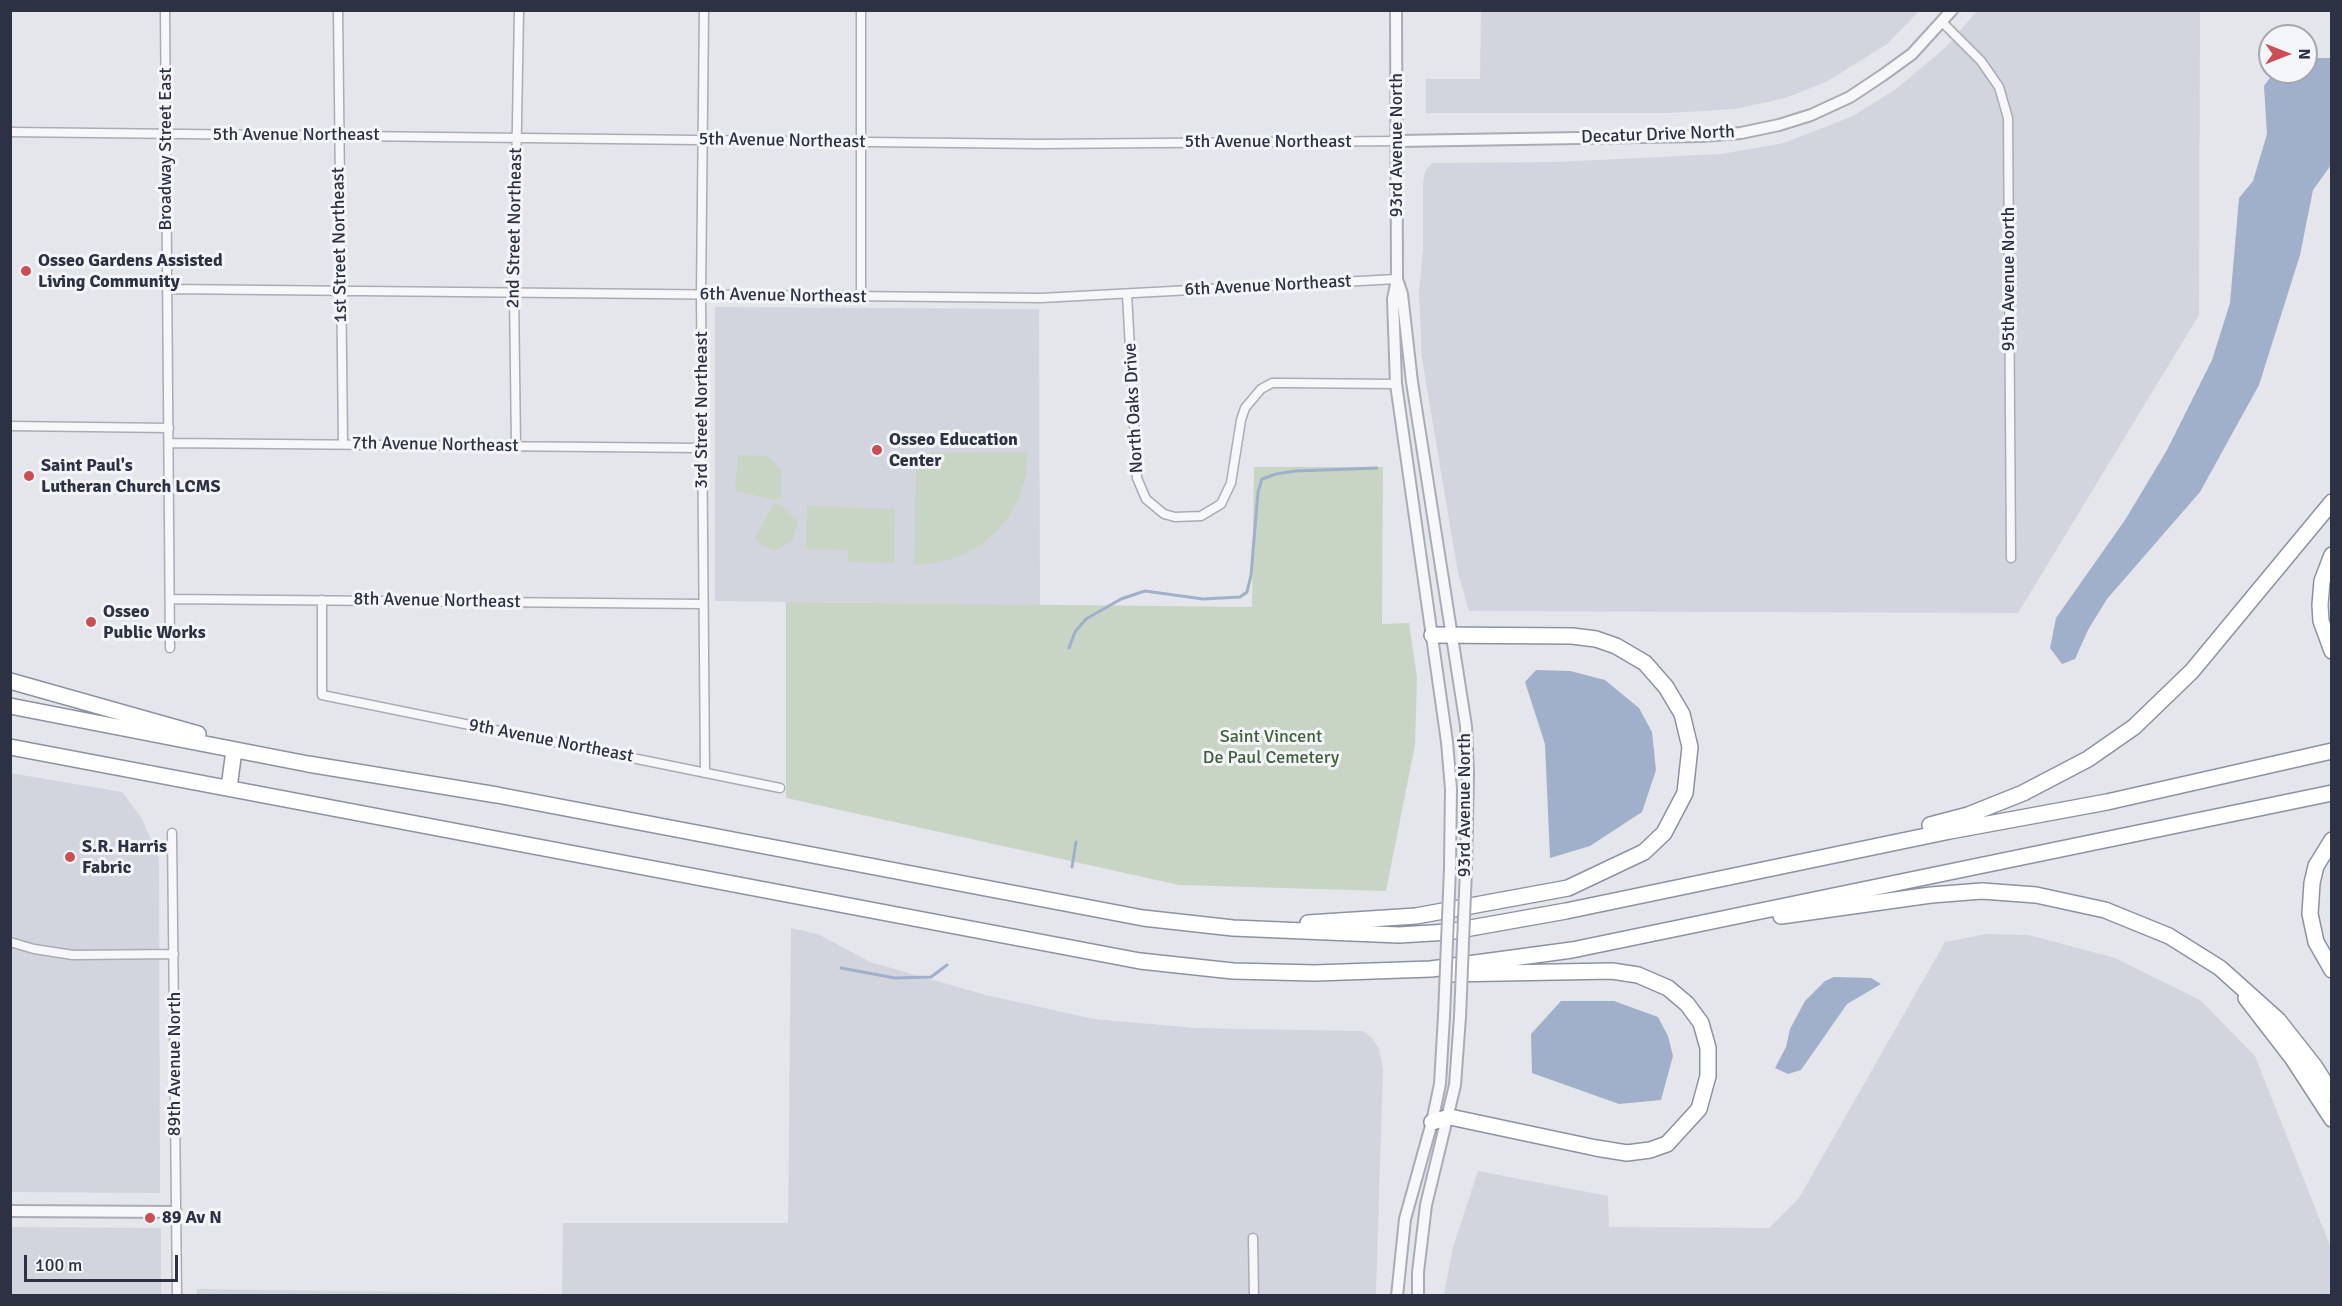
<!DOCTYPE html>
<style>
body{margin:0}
#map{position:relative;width:2342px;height:1306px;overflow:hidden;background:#e4e6eb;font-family:Signika,sans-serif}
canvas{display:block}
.frame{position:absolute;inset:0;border:12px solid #2c3243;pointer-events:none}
.north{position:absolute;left:2258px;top:24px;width:60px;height:60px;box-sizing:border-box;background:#f4f5f8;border:2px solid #a4a7b0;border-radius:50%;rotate:90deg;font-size:16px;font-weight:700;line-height:24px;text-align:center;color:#2c3243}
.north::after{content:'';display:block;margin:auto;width:21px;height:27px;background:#cc4d54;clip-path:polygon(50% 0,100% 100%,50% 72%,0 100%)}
.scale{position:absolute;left:24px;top:1255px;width:154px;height:27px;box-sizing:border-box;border:3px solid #2c3243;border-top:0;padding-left:8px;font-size:18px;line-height:21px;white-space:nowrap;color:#2c3243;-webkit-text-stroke:4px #f4f5f8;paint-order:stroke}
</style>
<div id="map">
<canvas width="2342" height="1306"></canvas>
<div class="frame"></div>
<div class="north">N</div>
<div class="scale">100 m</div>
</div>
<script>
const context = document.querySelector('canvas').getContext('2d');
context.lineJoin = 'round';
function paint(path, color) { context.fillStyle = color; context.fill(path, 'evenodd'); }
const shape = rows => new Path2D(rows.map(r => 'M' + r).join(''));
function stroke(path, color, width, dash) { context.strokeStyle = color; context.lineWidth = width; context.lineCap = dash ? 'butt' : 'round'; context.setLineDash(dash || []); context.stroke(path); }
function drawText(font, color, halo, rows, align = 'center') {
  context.font = font + ' Signika,sans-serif'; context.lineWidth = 6; context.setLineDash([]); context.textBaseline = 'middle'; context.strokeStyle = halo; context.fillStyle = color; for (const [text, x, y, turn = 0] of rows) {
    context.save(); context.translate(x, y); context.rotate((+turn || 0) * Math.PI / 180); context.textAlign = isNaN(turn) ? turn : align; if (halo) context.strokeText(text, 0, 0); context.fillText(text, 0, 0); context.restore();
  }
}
paint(shape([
 [1481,11,1481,10,1919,11,1887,44,1826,82,1785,98,1735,109,1668,113,1426,113,1426,79,1480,79],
 [1977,11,2200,11,2199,315,2018,613,1469,611,1458,573,1422,359,1419,294,1423,248,1423,183,1424,174,1428,167,1433,163,1558,162,1721,154,1784,143,1853,116,1896,89,1945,48],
 [715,307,1039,309,1040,605,715,601],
 [10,773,122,792,141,817,159,858,160,1193,11,1192],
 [791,928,818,934,870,962,986,995,1094,1019,1195,1028,1363,1031,1373,1039,1379,1049,1383,1068,1376,1295,197,1296,197,1289,562,1294,563,1223,788,1223],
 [1986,934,2029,935,2115,958,2200,1000,2255,1056,2331,1248,2331,1295,1444,1295,1453,1247,1478,1171,1608,1196,1609,1227,1769,1228,1799,1198,1945,942],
 [11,1227,161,1228,161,1295,11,1295]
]), '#d2d5dd');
paint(shape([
 [1028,452,1026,474,1020,495,1010,515,996,532,979,546,958,557,937,563,914,565,916,460,924,453],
 [738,455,768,456,781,470,781,496,776,500,735,491],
 [1254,467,1383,467,1382,624,1409,623,1417,678,1415,745,1386,891,1179,885,786,798,786,602,1252,607],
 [774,503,784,507,798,521,793,540,775,551,762,546,755,538],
 [807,506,895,509,894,563,848,562,848,550,806,549]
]), '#c8d5c5');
paint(shape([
 [2306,58,2331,58,2331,165,2313,190,2300,255,2259,385,2200,492,2107,599,2088,630,2075,659,2062,664,2050,648,2056,618,2125,520,2167,450,2212,360,2230,303,2239,198,2253,181,2267,134,2264,86,2274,72,2306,72],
 [1536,670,1570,671,1605,680,1639,708,1652,732,1656,770,1642,812,1590,846,1550,858,1545,744,1525,682],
 [1834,977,1871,978,1881,984,1847,1004,1801,1070,1788,1074,1775,1068,1786,1047,1790,1029,1805,1001,1825,981],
 [1561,1001,1614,1001,1658,1017,1668,1036,1673,1056,1661,1100,1619,1104,1532,1073,1531,1034]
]), '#a0b0ca');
stroke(shape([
 [1069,648,1075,632,1086,619,1121,599,1145,591,1203,599,1240,597,1247,592,1251,575,1258,492,1262,479,1276,474,1296,471,1377,468],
 [1072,867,1076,842],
 [841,968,895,978,931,977,947,965]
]), '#a0b0ca', 3);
const minor = shape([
 [165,10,170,648],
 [338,10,343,443],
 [704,10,701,295,705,773],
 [861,10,861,297],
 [1942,22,1981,61,1999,87,2008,118,2011,558],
 [10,132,1040,144,1398,141],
 [168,289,1041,298,1397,279],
 [1127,294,1137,478,1146,499,1164,514,1175,517,1201,516,1221,504,1231,483,1241,420,1245,408,1261,389,1272,383,1284,383,1396,384],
 [10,426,169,428],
 [169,443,702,448],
 [516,446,514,292,519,10],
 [170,599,703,604],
 [322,600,322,695,780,788],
 [172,833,177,1296],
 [10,942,34,949,73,955,174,954],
 [1253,1238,1254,1296]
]);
const tertiary = shape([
 [1396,10,1397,279,1393,299,1396,384,1447,742,1451,789,1450,868],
 [1398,141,1701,136,1741,133,1779,125,1811,115,1850,97,1883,75,1912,54,1952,10],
 [1397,279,1402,294,1412,382,1466,726,1468,774,1466,869],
 [10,1211,176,1212],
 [1397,1296,1405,1219,1432,1122,1440,1084,1444,1016],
 [1418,1296,1418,1272,1426,1205,1455,1085,1460,1017]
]);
const motorway = shape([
 [2332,555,2322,581,2320,605,2321,621,2332,651],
 [10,681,198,734],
 [10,706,308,764,497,795,1143,918,1233,928,1399,935,1448,932,1566,911,1950,831,2107,802,2332,751],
 [10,747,1140,961,1233,971,1315,973,1431,969,1572,950,2332,793],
 [229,788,234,750],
 [1930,825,1968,815,2023,793,2088,759,2134,727,2192,671,2332,502],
 [2332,840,2316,866,2312,883,2310,914,2316,942,2332,970],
 [1781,916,1931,895,1982,891,2036,895,2105,910,2169,936,2220,968,2278,1020,2315,1067,2332,1094],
 [1308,923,1416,916,1568,888,1644,852,1664,833,1685,793,1690,747,1682,714,1666,687,1645,663,1616,646,1596,639,1572,636,1432,635],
 [2246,998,2293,1059,2332,1119],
 [1432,1122,1450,1117,1596,1148,1627,1153,1650,1150,1667,1144,1699,1109,1708,1076,1708,1048,1701,1023,1687,1004,1668,988,1638,975,1612,971,1447,974]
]);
stroke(minor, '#a9acb5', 11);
stroke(tertiary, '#a9acb5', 14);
stroke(motorway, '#8b92a2', 18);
stroke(minor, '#f7f7f9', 8);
stroke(tertiary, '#f7f7f9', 10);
stroke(motorway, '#fff', 15);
const tertiaryBridge = shape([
 [1444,1016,1450,868],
 [1460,1017,1466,869]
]);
stroke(tertiaryBridge, '#a9acb5', 14, []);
stroke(tertiaryBridge, '#f7f7f9', 10);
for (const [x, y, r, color] of [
 [26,271,6,"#cc4d54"],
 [877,450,6,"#cc4d54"],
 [29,476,6,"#cc4d54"],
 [91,622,6,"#cc4d54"],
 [70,857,6,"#cc4d54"],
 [150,1218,6,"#cc4d54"]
]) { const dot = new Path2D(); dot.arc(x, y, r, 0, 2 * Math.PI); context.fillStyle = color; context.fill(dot); stroke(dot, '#f4f5f8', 2); }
drawText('18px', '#2c3243', '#f4f5f8', [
 ["5th Avenue Northeast",296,135],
 ["Decatur Drive North",1658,135,-2],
 ["5th Avenue Northeast",782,141,1],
 ["5th Avenue Northeast",1268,142],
 ["93rd Avenue North",1397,145,-90],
 ["Broadway Street East",166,149,-90],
 ["2nd Street Northeast",515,228,-89],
 ["1st Street Northeast",340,245,-91],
 ["95th Avenue North",2009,279,-90],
 ["6th Avenue Northeast",1268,286,-3],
 ["6th Avenue Northeast",783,296,1],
 ["North Oaks Drive",1134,408,-93],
 ["3rd Street Northeast",702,410,-90],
 ["7th Avenue Northeast",435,445,1],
 ["8th Avenue Northeast",437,601,1],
 ["9th Avenue Northeast",551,741,11],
 ["93rd Avenue North",1465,805,-90],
 ["89th Avenue North",175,1064,-90]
]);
drawText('bold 18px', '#2c3243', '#f4f5f8', [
 ["Osseo Gardens Assisted",38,261],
 ["Living Community",38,282],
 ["Osseo Education",889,440],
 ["Center",889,461],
 ["Saint Paul's",41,466],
 ["Lutheran Church LCMS",41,487],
 ["Osseo",103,612],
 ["Public Works",103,633],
 ["S.R. Harris",82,847],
 ["Fabric",82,868],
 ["89 Av N",162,1218]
], 'left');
drawText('18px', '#3d5f39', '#f4f5f8', [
 ["Saint Vincent",1271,737],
 ["De Paul Cemetery",1271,758]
]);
</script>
